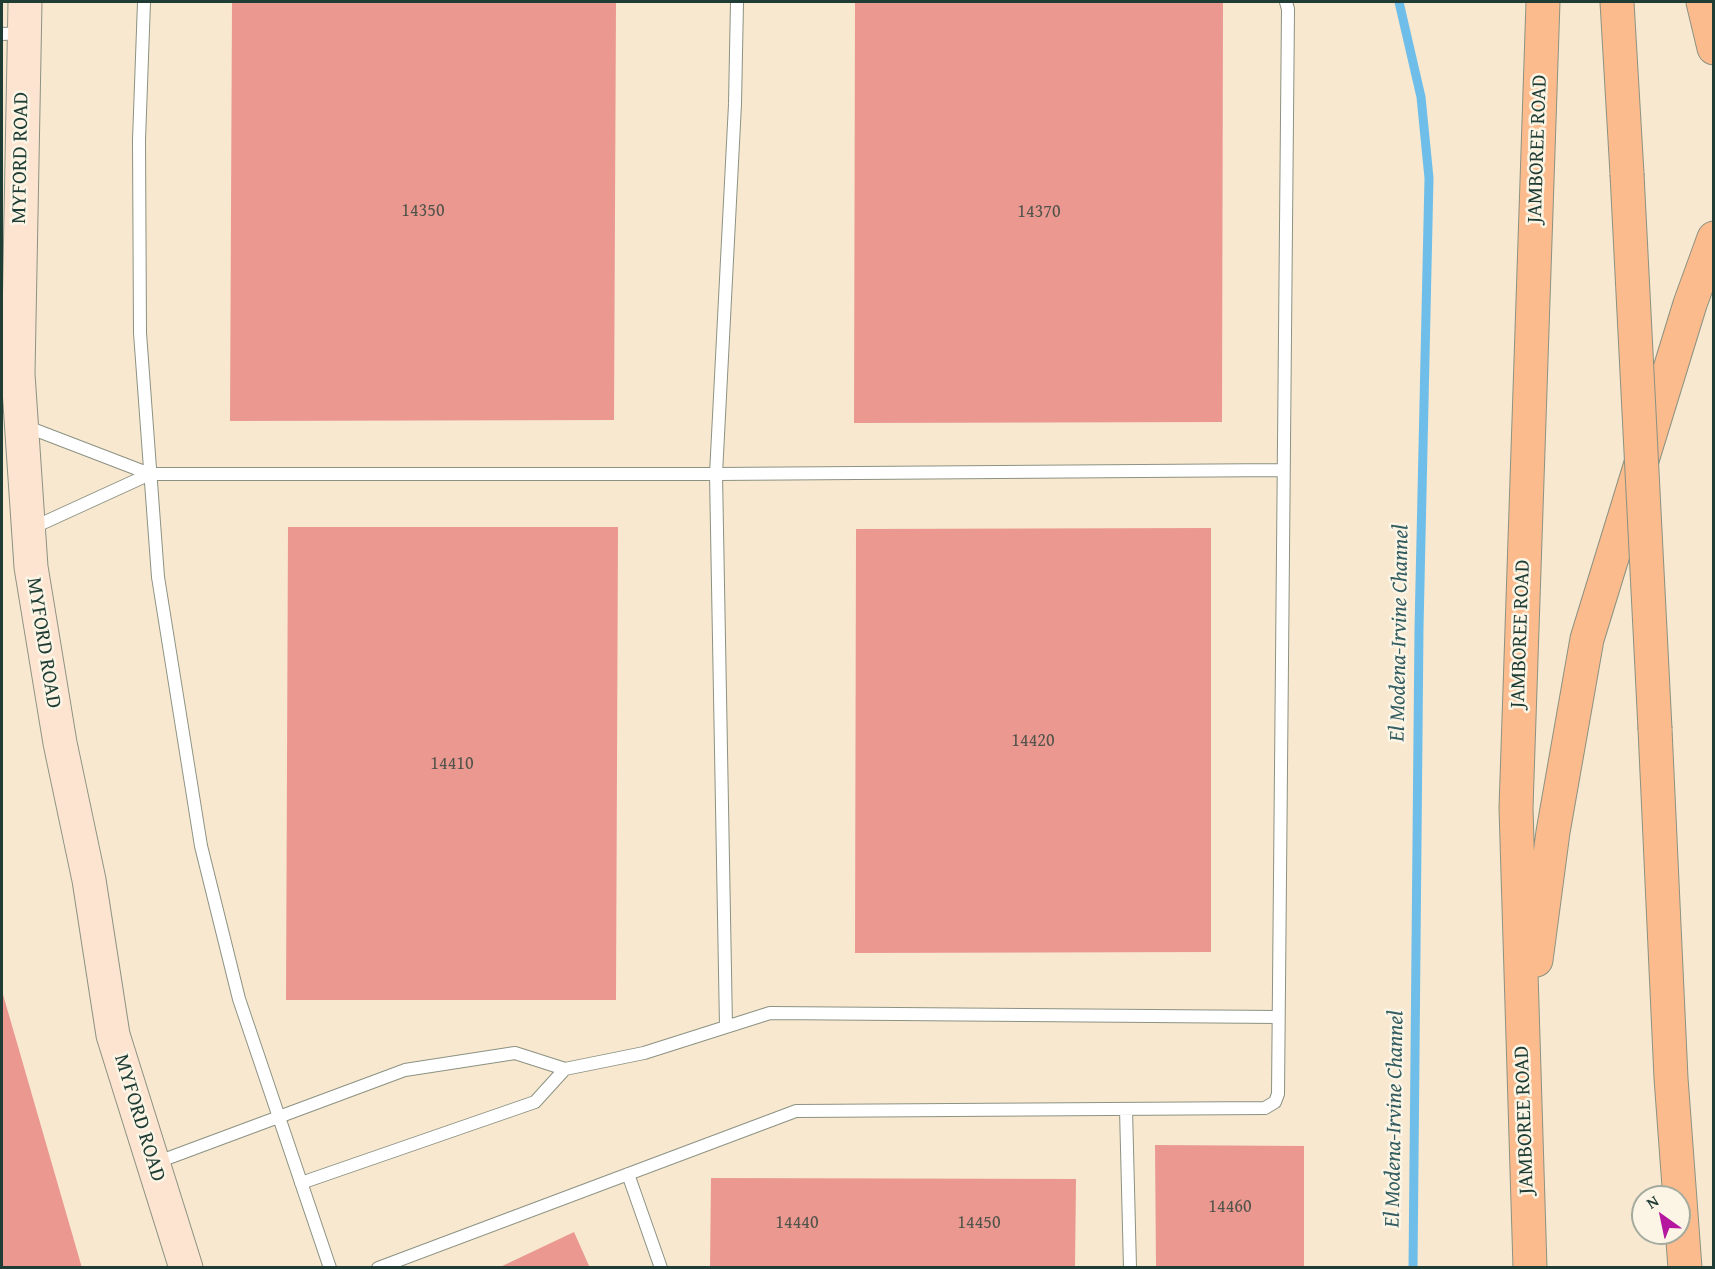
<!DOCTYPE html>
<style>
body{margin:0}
#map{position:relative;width:1715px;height:1269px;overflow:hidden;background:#f8e8d0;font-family:"Gentium Book Plus",serif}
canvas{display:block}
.frame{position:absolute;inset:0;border:3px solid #1f3d34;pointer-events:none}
.north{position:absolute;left:1631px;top:1185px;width:60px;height:60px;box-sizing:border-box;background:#fcf5e5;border:2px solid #a4ab9e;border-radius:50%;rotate:327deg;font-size:16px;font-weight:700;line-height:24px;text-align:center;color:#1f3d34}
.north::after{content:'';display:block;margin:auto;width:21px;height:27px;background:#b5179e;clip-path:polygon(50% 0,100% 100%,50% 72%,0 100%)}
</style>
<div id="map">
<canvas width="1715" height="1269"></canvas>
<div class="frame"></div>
<div class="north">N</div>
</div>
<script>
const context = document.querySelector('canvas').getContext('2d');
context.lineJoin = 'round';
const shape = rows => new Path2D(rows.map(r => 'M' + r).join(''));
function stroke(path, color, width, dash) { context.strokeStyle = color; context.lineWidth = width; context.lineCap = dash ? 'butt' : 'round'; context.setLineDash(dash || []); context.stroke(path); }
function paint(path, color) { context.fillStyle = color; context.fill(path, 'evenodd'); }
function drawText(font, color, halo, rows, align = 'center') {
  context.font = font + ' "Gentium Book Plus",serif'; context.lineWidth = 5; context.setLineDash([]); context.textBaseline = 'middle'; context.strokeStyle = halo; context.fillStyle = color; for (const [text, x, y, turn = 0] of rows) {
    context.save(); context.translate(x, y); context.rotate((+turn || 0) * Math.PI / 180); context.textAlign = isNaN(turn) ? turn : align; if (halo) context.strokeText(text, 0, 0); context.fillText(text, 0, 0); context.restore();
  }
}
stroke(shape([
 [1399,2,1421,97,1429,178,1419,628,1413,1268]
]), '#6ebee9', 9);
paint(shape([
 [232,2,616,2,614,420,230,421],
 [855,2,1223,2,1222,422,854,423],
 [288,527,618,527,616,1000,286,1000],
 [1211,528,1211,952,855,953,856,529],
 [2,991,82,1268,2,1268],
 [1155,1145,1304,1146,1304,1268,1156,1268],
 [711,1178,1076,1179,1075,1268,710,1268],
 [574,1232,590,1268,498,1268]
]), '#ea9890');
const lane = shape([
 [144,2,139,140,140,333,158,577,201,846,239,999,330,1268],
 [2,34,23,33],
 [25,426,150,474,716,474,1283,470],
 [32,528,150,474],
 [726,1027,716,474,735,104,737,2],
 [1126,1109,1130,1268],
 [155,1163,405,1070,515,1053,565,1069,644,1053,770,1013,1278,1017],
 [628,1174,661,1268],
 [301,1183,535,1102,565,1069],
 [378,1268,796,1111,1265,1108,1275,1102,1278,1094,1288,9,1286,2]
]);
const secondary = shape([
 [25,2,18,374,31,567,60,743,89,880,113,1035,186,1268]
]);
const highway = shape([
 [1617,2,1627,174],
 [1703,2,1714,48],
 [1655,729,1671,1078,1685,1268],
 [1536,960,1553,832,1587,639,1690,304,1714,238],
 [1530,1268,1516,808,1543,2]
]);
stroke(lane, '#8c9282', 14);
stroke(secondary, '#8c9282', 35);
stroke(highway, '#8c9282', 35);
stroke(lane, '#fff', 12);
stroke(secondary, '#fde4d1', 33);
stroke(highway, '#fbbb8d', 33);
const highwayBridge = shape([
 [1627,174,1655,729]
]);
stroke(highwayBridge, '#8c9282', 35, []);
stroke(highwayBridge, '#fbbb8d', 33);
drawText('18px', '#52544b', null, [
 ["14350",423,211],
 ["14370",1039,212],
 ["14420",1033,741],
 ["14410",452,764],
 ["14460",1230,1207],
 ["14440",797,1223],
 ["14450",979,1223]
]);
drawText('21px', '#1f3d34', '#fcf5e5', [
 ["JAMBOREE ROAD",1538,149,-88],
 ["MYFORD ROAD",21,158,-89],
 ["JAMBOREE ROAD",1521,634,-88],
 ["MYFORD ROAD",43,643,81],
 ["MYFORD ROAD",139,1118,73],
 ["JAMBOREE ROAD",1525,1120,-92]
]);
drawText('italic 22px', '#335d61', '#fcf5e5', [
 ["El Modena-Irvine Channel",1400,633,-89],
 ["El Modena-Irvine Channel",1395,1119,-89]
]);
</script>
